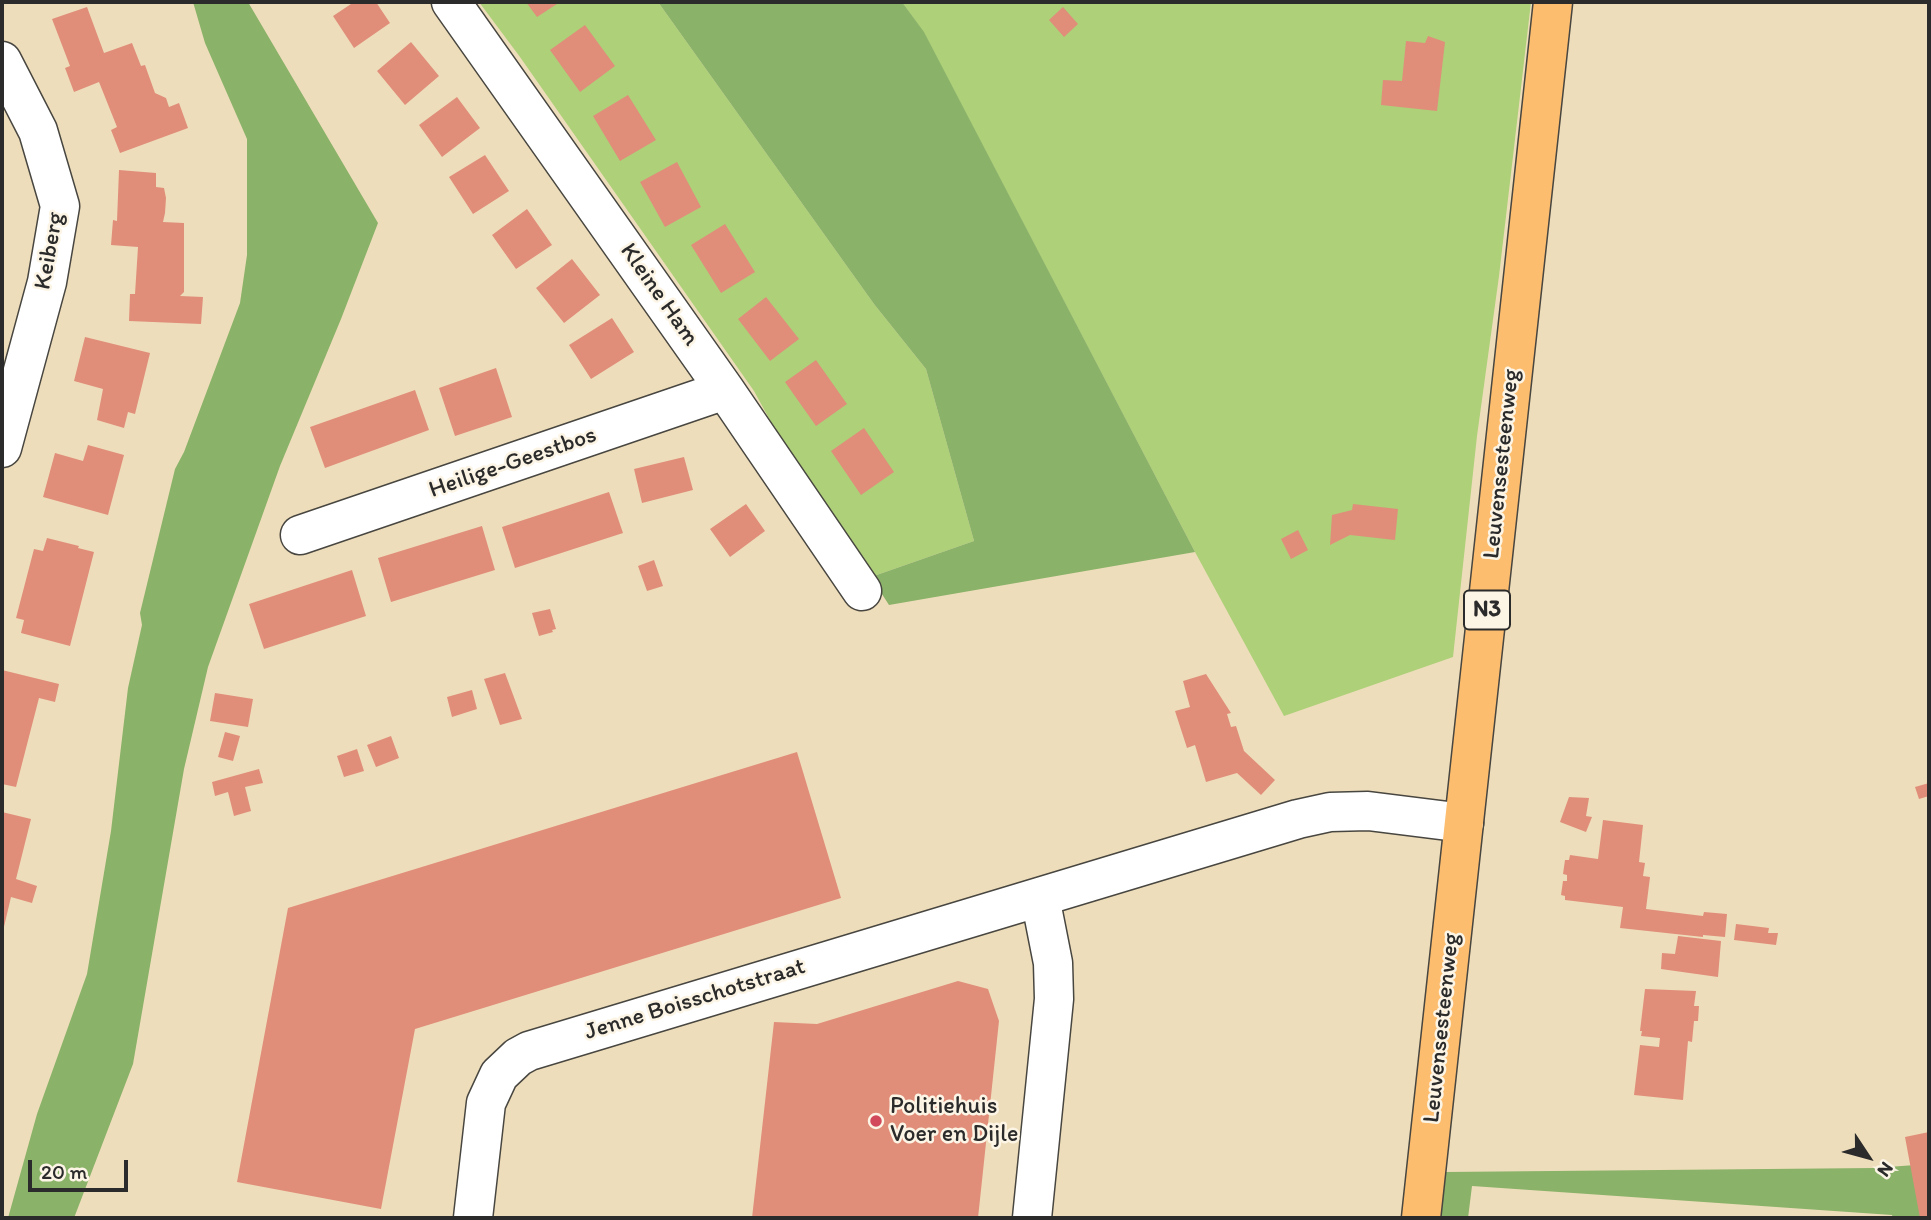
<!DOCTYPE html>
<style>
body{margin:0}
#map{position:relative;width:1931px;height:1220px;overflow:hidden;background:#eeddba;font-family:Itim,sans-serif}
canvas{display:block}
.frame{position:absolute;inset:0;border:4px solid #2b2b2b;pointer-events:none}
.north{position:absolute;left:1833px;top:1122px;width:70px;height:70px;-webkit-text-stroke:5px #fcf5e5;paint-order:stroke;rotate:126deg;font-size:19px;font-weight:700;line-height:28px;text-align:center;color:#2b2b2b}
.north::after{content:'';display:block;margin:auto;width:24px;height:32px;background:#2b2b2b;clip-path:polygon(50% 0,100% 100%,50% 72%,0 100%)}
.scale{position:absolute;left:28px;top:1160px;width:100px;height:32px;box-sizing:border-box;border:4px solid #2b2b2b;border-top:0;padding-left:9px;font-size:21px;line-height:24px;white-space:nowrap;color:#2b2b2b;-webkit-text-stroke:5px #fcf5e5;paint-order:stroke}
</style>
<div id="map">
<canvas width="1931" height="1220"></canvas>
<div class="frame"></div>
<div class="north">N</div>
<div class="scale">20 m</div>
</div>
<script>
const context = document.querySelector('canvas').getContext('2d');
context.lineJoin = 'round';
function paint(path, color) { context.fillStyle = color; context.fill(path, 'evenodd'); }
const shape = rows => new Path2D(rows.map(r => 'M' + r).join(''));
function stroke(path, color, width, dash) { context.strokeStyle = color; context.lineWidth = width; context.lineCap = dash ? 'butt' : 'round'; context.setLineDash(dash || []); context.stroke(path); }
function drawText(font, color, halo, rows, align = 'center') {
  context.font = font + ' Itim,sans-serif'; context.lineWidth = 5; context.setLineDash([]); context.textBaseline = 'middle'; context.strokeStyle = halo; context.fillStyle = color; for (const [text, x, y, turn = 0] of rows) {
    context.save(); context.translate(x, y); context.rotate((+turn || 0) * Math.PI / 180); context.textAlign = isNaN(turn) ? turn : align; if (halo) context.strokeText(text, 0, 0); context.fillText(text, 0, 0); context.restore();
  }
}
paint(shape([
 [479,2,658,2,874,304,926,369,974,541,871,577,794,464,754,391,520,57],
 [902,2,1531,2,1499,276,1477,436,1453,657,1284,716,1195,552,924,33]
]), '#add079');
paint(shape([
 [193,2,248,2,378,223,341,319,280,466,208,667,184,769,133,1064,74,1218,8,1218,37,1114,87,974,111,831,128,688,142,625,140,613,175,469,184,452,240,303,247,255,247,139,205,43],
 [658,2,902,2,924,32,1195,552,889,605,871,577,974,541,926,369,874,304],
 [1929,1164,1929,1218,1893,1218,1892,1215,1472,1186,1468,1218,1440,1218,1445,1172,1874,1168]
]), '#8ab269');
paint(shape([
 [354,2,376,2,390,23,354,48,333,16],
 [526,2,560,2,537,17],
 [87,7,104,53,132,43,141,66,145,65,155,93,166,98,169,107,179,103,188,128,120,153,111,130,117,127,99,82,74,92,65,68,70,66,52,19],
 [1063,7,1078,24,1064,37,1049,20],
 [585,25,615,66,580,92,550,50],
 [1428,36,1445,42,1437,111,1381,105,1383,80,1402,81,1406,41,1425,43],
 [411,42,439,76,405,105,377,71],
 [628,95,656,140,620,161,593,116],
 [457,97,480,128,442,157,419,125],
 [485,155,509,191,473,214,449,177],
 [677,162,701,207,665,227,640,182],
 [119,170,156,173,156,187,164,188,166,198,165,213,163,222,184,223,184,292,180,296,203,297,201,324,129,321,130,294,135,294,138,247,111,245,113,220,117,221],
 [527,209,552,245,516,269,492,235],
 [725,224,755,272,721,293,691,245],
 [572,259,600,295,564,323,536,288],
 [766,297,799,339,770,361,738,319],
 [612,318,634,352,591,379,569,345],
 [85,337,150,353,135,414,128,412,124,428,97,420,103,389,74,381],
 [816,360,847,404,816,426,785,382],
 [496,368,512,417,455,436,439,388],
 [415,390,429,430,325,468,310,427],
 [864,428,894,472,861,495,831,451],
 [88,445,124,455,108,515,43,497,55,453,83,461],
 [684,457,693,490,642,503,634,469],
 [609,492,623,533,515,568,502,527],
 [746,504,765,531,730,557,710,529],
 [1353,504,1398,509,1395,540,1350,535,1330,545,1332,515,1352,510],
 [482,526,495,570,391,602,378,558],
 [1298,530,1308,550,1291,559,1281,539],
 [47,538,79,546,78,548,94,552,70,646,21,633,24,620,16,618,34,549,43,551],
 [654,560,663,586,647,591,638,566],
 [352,570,366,616,264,649,249,604],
 [550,609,556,629,552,630,553,632,539,636,532,613],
 [2,670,59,684,55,702,39,698,16,787,2,784],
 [505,673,522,719,500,725,484,679],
 [1206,674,1231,713,1227,714,1231,727,1236,726,1244,751,1275,780,1261,795,1237,773,1206,782,1195,745,1187,748,1175,711,1190,707,1183,681],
 [472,690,477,709,452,717,447,697],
 [215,693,253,699,248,727,210,721],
 [225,732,240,736,233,761,218,757],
 [391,736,399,758,376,767,367,745],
 [357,749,364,771,344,777,337,756],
 [797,752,841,898,415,1029,381,1209,237,1182,288,908],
 [259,769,263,783,245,787,251,811,234,816,228,792,215,796,212,782],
 [1929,783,1929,796,1919,799,1915,787],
 [1569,797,1589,798,1586,816,1592,817,1586,832,1560,822],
 [2,812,31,819,16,879,37,886,32,903,11,897,3,931],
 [1603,820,1643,825,1639,862,1645,863,1643,876,1650,877,1646,909,1703,916,1704,912,1727,914,1725,937,1703,935,1703,937,1620,928,1623,907,1565,900,1565,896,1561,895,1563,881,1567,881,1567,875,1563,874,1565,860,1569,860,1570,855,1598,859],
 [1736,924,1769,928,1768,933,1778,933,1776,945,1734,940],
 [1678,936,1721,941,1718,977,1661,969,1662,953,1675,954],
 [958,981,988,989,999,1021,978,1218,752,1218,774,1022,817,1024],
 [1645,989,1696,991,1694,1006,1699,1006,1698,1021,1694,1021,1692,1042,1688,1041,1683,1100,1634,1095,1640,1045,1659,1047,1660,1038,1641,1036,1642,1031,1640,1031],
 [1929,1132,1929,1218,1920,1218,1905,1137]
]), '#e08e7a');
const street = shape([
 [451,2,725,390,862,591],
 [2,61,38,131,60,206,47,282,2,448],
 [300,535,725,390],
 [473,1218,486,1103,499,1075,518,1057,529,1051,1298,819,1330,812,1368,811,1464,823],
 [1032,1218,1054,999,1053,963,1040,897]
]);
const primary = shape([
 [1421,1218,1553,2]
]);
stroke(street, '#484640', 41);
stroke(primary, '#484640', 41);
stroke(street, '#fff', 38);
stroke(primary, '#fcbd6f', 38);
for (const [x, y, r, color] of [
 [876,1121,7,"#d1495b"]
]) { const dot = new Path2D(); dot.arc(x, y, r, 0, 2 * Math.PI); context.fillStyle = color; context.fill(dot); stroke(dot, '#fcf5e5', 2.5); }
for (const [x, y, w] of [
 [1487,610,46]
]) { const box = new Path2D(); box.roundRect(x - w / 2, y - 19.5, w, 39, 5); context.fillStyle = '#fcf5e5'; context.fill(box); stroke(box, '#2b2b2b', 2); }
drawText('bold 23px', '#2b2b2b', null, [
 ["N3",1487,610]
]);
drawText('24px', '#2b2b2b', '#fcf5e5', [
 ["Keiberg",50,251,-80],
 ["Kleine Ham",659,295,55],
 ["Heilige-Geestbos",513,463,-19],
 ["Leuvensesteenweg",1502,464,-84],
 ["Jenne Boisschotstraat",695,1000,-17],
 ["Leuvensesteenweg",1442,1028,-84]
]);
drawText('24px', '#2b2b2b', '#fcf5e5', [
 ["Politiehuis",890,1107],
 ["Voer en Dijle",890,1135]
], 'left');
</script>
